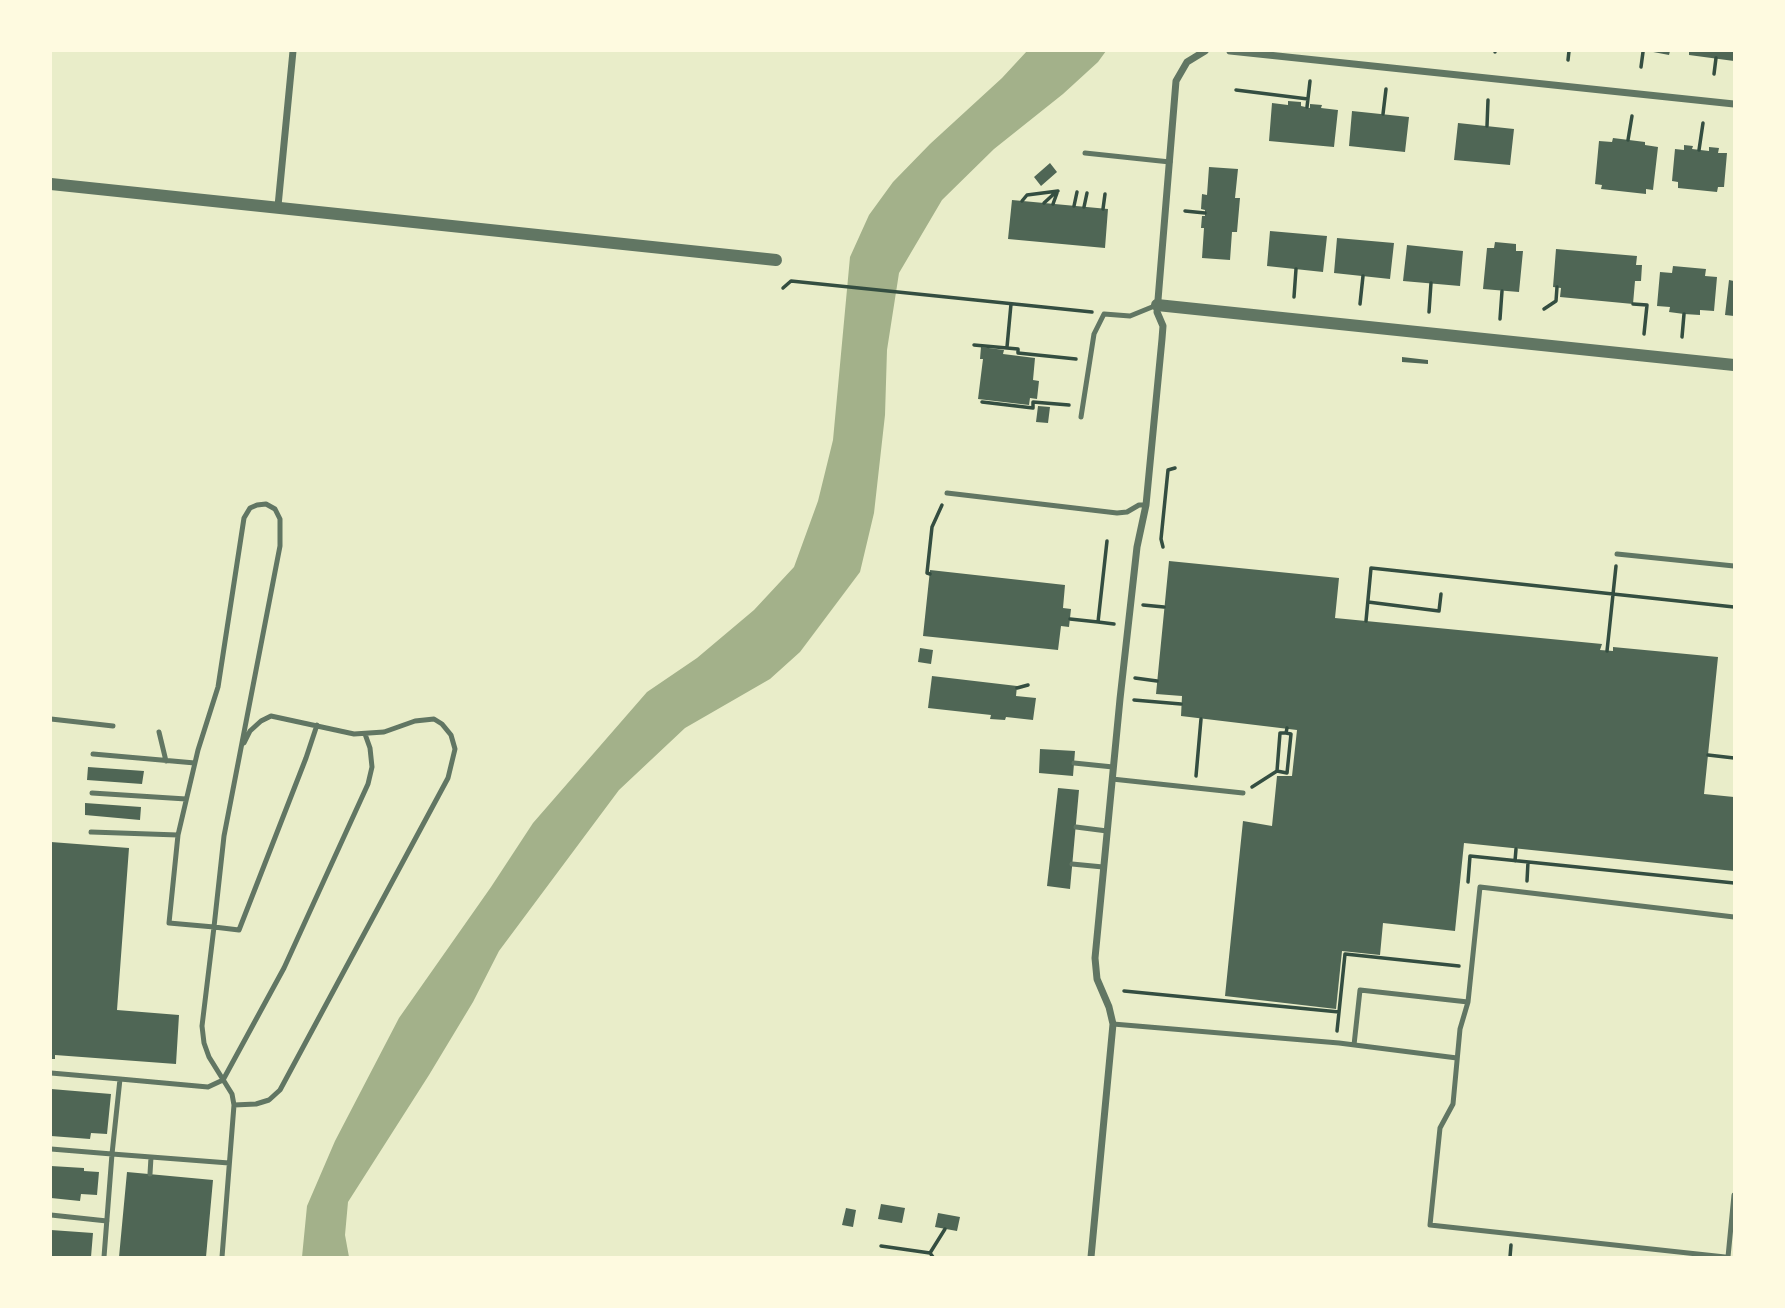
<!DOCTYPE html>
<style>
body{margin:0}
#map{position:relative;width:1785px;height:1308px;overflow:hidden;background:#e9edc9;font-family:"PT Sans Narrow",sans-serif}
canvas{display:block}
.frame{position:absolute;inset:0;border:52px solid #fefae0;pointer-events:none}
</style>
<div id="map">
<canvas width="1785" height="1308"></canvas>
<div class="frame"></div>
</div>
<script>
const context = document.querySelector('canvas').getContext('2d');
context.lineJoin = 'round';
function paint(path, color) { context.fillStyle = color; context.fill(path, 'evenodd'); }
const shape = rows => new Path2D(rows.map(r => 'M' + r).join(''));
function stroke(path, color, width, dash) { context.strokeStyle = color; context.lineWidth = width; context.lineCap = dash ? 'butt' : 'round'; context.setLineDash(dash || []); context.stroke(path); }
paint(shape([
 [1027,51,1106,51,1098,62,1063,94,994,149,942,200,899,273,887,350,885,415,874,513,860,572,800,652,770,679,685,728,619,790,499,951,473,1002,429,1075,348,1202,345,1235,349,1257,302,1257,307,1206,335,1141,399,1018,491,887,533,823,647,692,697,658,754,610,794,567,818,501,833,440,850,257,869,215,893,182,930,144,1002,78]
]), '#a3b18a');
paint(shape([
 [1648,51,1670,51,1669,55],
 [1689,51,1734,51,1734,61,1689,55],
 [1288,101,1301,102,1301,106,1310,108,1310,104,1322,105,1321,108,1338,110,1334,147,1269,141,1272,103,1288,105],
 [1352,111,1409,117,1405,152,1349,146],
 [1458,123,1514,129,1510,165,1454,160],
 [1613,138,1645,142,1645,145,1658,147,1653,190,1646,189,1646,194,1601,189,1602,185,1595,184,1599,141,1612,142],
 [1684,145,1693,146,1692,149,1709,151,1709,147,1719,148,1718,153,1727,153,1724,187,1718,187,1717,192,1678,188,1678,182,1672,181,1675,149,1684,150],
 [1050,163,1057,172,1041,186,1034,177],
 [1209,167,1238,169,1235,198,1240,198,1237,232,1232,232,1230,260,1202,258,1204,228,1201,228,1202,216,1205,216,1205,210,1201,209,1202,194,1207,195],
 [1012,200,1108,209,1105,248,1008,239],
 [1270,231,1327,236,1323,272,1267,266],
 [1337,238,1394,243,1390,279,1334,273],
 [1495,242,1516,244,1516,251,1523,251,1519,292,1483,289,1487,248,1494,248],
 [1407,245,1463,251,1460,286,1403,281],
 [1556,249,1637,256,1636,265,1642,265,1641,281,1635,281,1633,304,1560,297,1561,288,1553,287],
 [1673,266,1706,269,1705,276,1717,277,1714,311,1700,310,1700,315,1684,314,1669,312,1670,307,1657,306,1660,272,1672,273],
 [1729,280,1734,281,1734,316,1725,315],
 [981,347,1004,350,1003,354,1035,358,1033,380,1039,381,1037,399,1030,398,1029,405,978,399,983,359,980,359],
 [1402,357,1428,360,1428,364,1402,362],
 [1038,406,1050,407,1048,423,1036,422],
 [1169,561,1339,578,1335,618,1602,644,1600,650,1613,651,1613,647,1718,657,1704,794,1734,797,1734,871,1464,843,1455,931,1383,923,1380,955,1342,951,1336,1009,1225,996,1243,821,1272,826,1277,776,1292,776,1297,730,1181,716,1182,696,1156,694],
 [930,570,1065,585,1063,608,1071,609,1069,627,1061,626,1058,650,923,636],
 [920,648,933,650,931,664,918,662],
 [932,676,1017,686,1016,696,1036,698,1033,720,1006,717,1005,720,990,719,991,715,928,708],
 [1040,749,1075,751,1073,776,1039,773],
 [88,767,144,771,142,784,87,780],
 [1058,788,1079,790,1070,889,1047,886],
 [85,803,141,807,140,820,85,815],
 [51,842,129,848,117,1010,179,1015,176,1064,55,1055,55,1059,51,1059],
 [51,1089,111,1094,107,1134,91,1133,90,1139,51,1136],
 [51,1166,84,1168,84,1171,99,1172,97,1195,81,1194,80,1201,51,1198],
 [127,1172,213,1180,206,1257,119,1257],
 [881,1204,905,1208,902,1223,878,1219],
 [846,1208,856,1210,853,1227,842,1225],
 [938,1213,960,1217,957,1231,935,1227],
 [51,1230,93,1233,91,1257,51,1257]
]), '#4f6655');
stroke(shape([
 [1495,52,1495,51],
 [1568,60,1569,51],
 [1641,67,1643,52],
 [1714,74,1716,58],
 [1236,90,1308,99],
 [1307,107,1310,81],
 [1383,114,1386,89],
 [1487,126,1488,100],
 [1628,140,1632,116],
 [1699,150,1703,123],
 [1022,201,1027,195,1058,191],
 [1044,203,1056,192],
 [1053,204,1057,193],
 [1074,206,1077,192],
 [1084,207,1087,193],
 [1103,209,1105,194],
 [1185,211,1205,213],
 [783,288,791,281,1092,312],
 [1294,297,1296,269],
 [1360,304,1363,276],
 [1633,304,1647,305,1644,334],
 [1544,309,1556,301,1557,287],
 [1429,312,1431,283],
 [1500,319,1502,291],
 [1682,337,1684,314],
 [974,345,1018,349,1018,353,1076,359],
 [1007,347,1011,304],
 [982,402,1033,408,1033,402,1069,405],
 [1163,547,1161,539,1168,470,1175,468],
 [930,574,927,573,932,527,942,505],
 [1368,602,1439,611,1441,594],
 [1143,605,1164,607],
 [1070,619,1098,622,1107,541],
 [1366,621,1371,568,1734,607],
 [1098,622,1114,624],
 [1607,651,1616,566],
 [1135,678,1157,681],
 [1017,688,1028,685],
 [1134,700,1181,704],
 [1286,733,1280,733,1277,771,1287,773,1291,734,1286,733,1287,728],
 [1708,755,1734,758],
 [1196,776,1201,719],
 [1252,787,1277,771],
 [1515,861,1516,849],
 [1527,881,1528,862],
 [1468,882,1470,856,1734,883],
 [1124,991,1339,1012,1345,954,1459,966],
 [1337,1031,1339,1012],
 [881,1246,930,1253,933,1257],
 [930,1253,945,1229],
 [1510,1257,1511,1245]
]), '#344e41', 3.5);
stroke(shape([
 [1085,153,1170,162],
 [1081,417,1094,334,1104,314,1130,316,1157,305],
 [947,493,1117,513,1127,512,1139,505,1146,505],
 [1617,554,1734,566],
 [51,719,113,726],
 [159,732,166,761],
 [93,754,195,763],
 [1074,763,1113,767],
 [1112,779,1243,793],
 [92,793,186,799],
 [1076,827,1107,831],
 [91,832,178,835],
 [1072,864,1103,867],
 [1113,1024,1339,1043,1457,1058],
 [1354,1045,1360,990,1468,1002],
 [51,1073,120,1079,112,1154,229,1163],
 [120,1079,208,1087,223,1080,284,968,368,784,372,767,370,748,365,734],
 [234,1105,256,1104,269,1100,280,1090,448,778,455,749,451,735,442,724,434,719,415,721,384,732,354,734,271,716,261,721,250,731,244,743],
 [51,1149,112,1154,104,1257],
 [150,1174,151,1157],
 [51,1215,107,1221],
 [222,1257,234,1105,232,1094,209,1057,204,1043,202,1026,214,927,224,836,280,546,280,519,275,509,266,504,257,505,250,508,244,518,218,687,198,750,178,835,169,923,214,927,239,930,306,758,317,725],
 [1725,1257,1430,1225,1440,1128,1453,1104,1460,1029,1468,1002,1480,887,1734,917],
 [1728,1257,1734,1195]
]), '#617663', 5);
stroke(shape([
 [1230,51,1734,104],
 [278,206,293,51],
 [1091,1257,1113,1024,1109,1007,1097,979,1095,958,1120,699,1137,547,1146,505,1162,339,1163,326,1157,312,1176,81,1187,62,1205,51]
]), '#617663', 7);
stroke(shape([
 [51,184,776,260],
 [1157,305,1734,365]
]), '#617663', 12);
</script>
